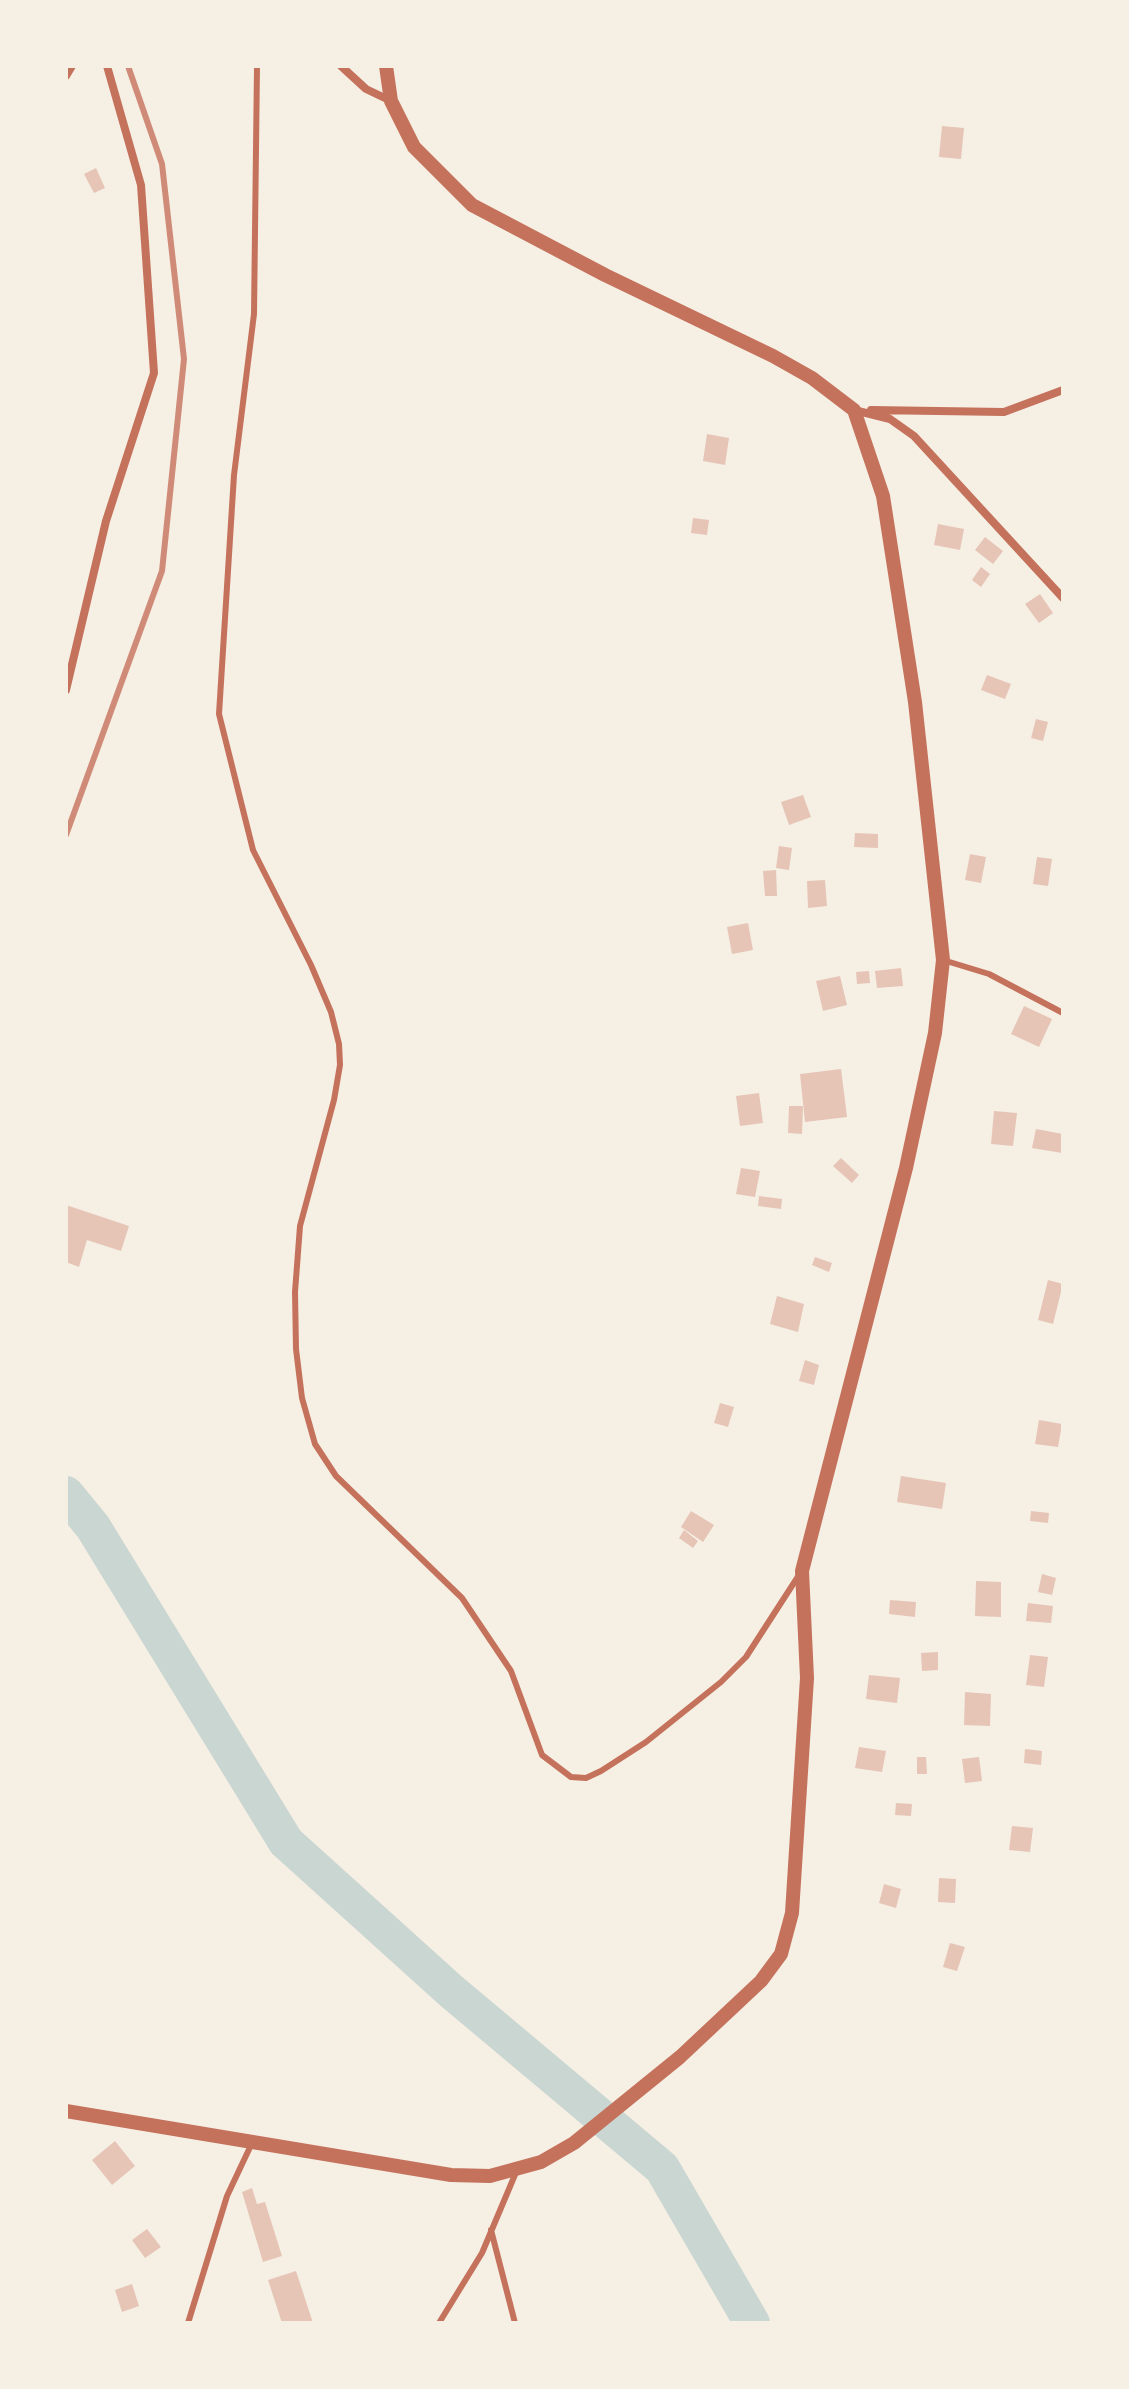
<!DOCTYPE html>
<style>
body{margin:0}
#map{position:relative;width:1129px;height:2389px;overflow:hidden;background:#f6efe4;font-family:"DM Sans",sans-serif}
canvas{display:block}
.frame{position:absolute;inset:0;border:68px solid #f6efe4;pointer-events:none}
</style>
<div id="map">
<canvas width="1129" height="2389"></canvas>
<div class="frame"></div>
</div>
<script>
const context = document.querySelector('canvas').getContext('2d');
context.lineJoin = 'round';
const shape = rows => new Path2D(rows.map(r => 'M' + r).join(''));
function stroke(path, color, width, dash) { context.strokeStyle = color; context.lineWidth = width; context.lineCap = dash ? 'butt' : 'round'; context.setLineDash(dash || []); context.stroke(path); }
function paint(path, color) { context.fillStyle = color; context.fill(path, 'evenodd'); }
stroke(shape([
 [66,1494,93,1527,286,1842,451,1991,662,2168,752,2323]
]), '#c9d6d2', 36);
paint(shape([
 [942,126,964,128,961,159,939,157],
 [96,168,105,188,94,193,84,174],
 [707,434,729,438,725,465,703,461],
 [693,518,709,520,707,535,691,533],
 [938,524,964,529,960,550,934,545],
 [985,537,1003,551,993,564,975,550],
 [981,567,990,574,981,587,972,580],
 [1040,594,1053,613,1039,623,1025,604],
 [987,675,1011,684,1005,699,981,690],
 [1036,719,1048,722,1043,741,1031,738],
 [803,795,811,817,789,825,781,802],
 [855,833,878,834,878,848,854,847],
 [779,846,792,848,789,870,776,868],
 [970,854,986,857,981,883,965,880],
 [1037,857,1052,859,1048,886,1033,884],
 [776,870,777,896,765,896,763,871],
 [825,880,827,906,808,908,807,881],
 [748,923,753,950,732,954,727,927],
 [901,968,903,986,877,988,875,971],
 [869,971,870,983,857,984,856,972],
 [840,976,847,1005,823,1011,816,981],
 [1024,1006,1052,1019,1039,1047,1011,1034],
 [841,1069,847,1117,805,1122,800,1074],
 [759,1093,763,1123,740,1126,736,1096],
 [789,1106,803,1106,802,1134,788,1133],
 [994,1111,1017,1113,1013,1146,991,1144],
 [1036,1129,1063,1134,1062,1153,1032,1148],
 [841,1158,859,1175,852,1183,833,1166],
 [741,1168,760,1171,755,1197,736,1194],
 [759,1196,782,1199,781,1209,758,1206],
 [66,1205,129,1226,121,1251,87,1240,79,1267,66,1262],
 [815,1257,832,1263,829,1272,812,1265],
 [1048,1280,1063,1284,1053,1324,1038,1320],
 [777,1296,804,1304,798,1332,770,1324],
 [805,1360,819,1365,814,1385,799,1381],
 [720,1403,734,1407,728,1427,714,1423],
 [1039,1420,1062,1424,1058,1447,1035,1444],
 [901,1476,946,1483,942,1509,897,1502],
 [691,1511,714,1525,703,1542,681,1527],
 [1031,1511,1049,1513,1048,1523,1030,1521],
 [684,1530,698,1541,693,1548,679,1538],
 [1042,1574,1056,1578,1052,1595,1038,1592],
 [976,1581,1001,1582,1001,1617,975,1616],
 [890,1600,916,1602,915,1617,889,1614],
 [1028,1603,1053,1606,1051,1623,1026,1621],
 [938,1652,938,1670,922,1671,921,1653],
 [1030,1655,1048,1657,1044,1687,1026,1685],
 [869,1675,900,1678,897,1703,866,1699],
 [965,1692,991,1694,990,1726,964,1725],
 [859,1747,886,1751,882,1772,855,1768],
 [1025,1749,1042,1751,1041,1765,1024,1763],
 [917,1757,926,1757,927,1774,917,1774],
 [979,1757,982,1781,965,1783,962,1759],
 [896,1803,912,1804,911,1816,895,1815],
 [1012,1826,1033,1828,1030,1852,1009,1850],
 [939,1878,956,1879,955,1903,938,1902],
 [884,1884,901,1889,896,1908,879,1903],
 [950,1943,965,1947,957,1971,943,1967],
 [115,2141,135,2166,112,2185,92,2160],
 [252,2188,257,2204,265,2202,282,2256,263,2262,242,2192],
 [147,2229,161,2247,145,2258,132,2240],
 [296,2271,313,2323,282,2323,268,2280],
 [132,2284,139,2306,122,2312,115,2290]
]), '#e6c5b7');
stroke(shape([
 [257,66,254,314,234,475,219,714,253,850,311,965,331,1012,339,1044,340,1065,334,1100,300,1226,295,1292,296,1349,302,1398,315,1444,336,1476,462,1598,511,1671,542,1755,571,1777,586,1778,601,1771,646,1742,721,1682,746,1657,799,1575],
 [943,960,989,974,1063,1013],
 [491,2230,515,2323],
 [188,2323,227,2196,252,2143],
 [439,2323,482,2253,517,2170]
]), '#c5725c', 6);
stroke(shape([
 [341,66,366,89,391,101],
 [66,76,72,66],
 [854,410,890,419,914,436,1063,598],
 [871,410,1004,412,1063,390],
 [66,690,106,521,154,373,141,185,107,66]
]), '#c5725c', 8);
stroke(shape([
 [66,2111,451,2175,490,2176,541,2162,574,2143,680,2057,761,1981,781,1954,792,1913,807,1678,802,1571,906,1168,935,1033,943,960,915,702,883,496,854,410,812,378,773,356,605,275,472,205,414,147,391,101,386,66]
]), '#c5725c', 14);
stroke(shape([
 [66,835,162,571,184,359,162,164,128,66]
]), '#cf8b77', 6);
</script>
